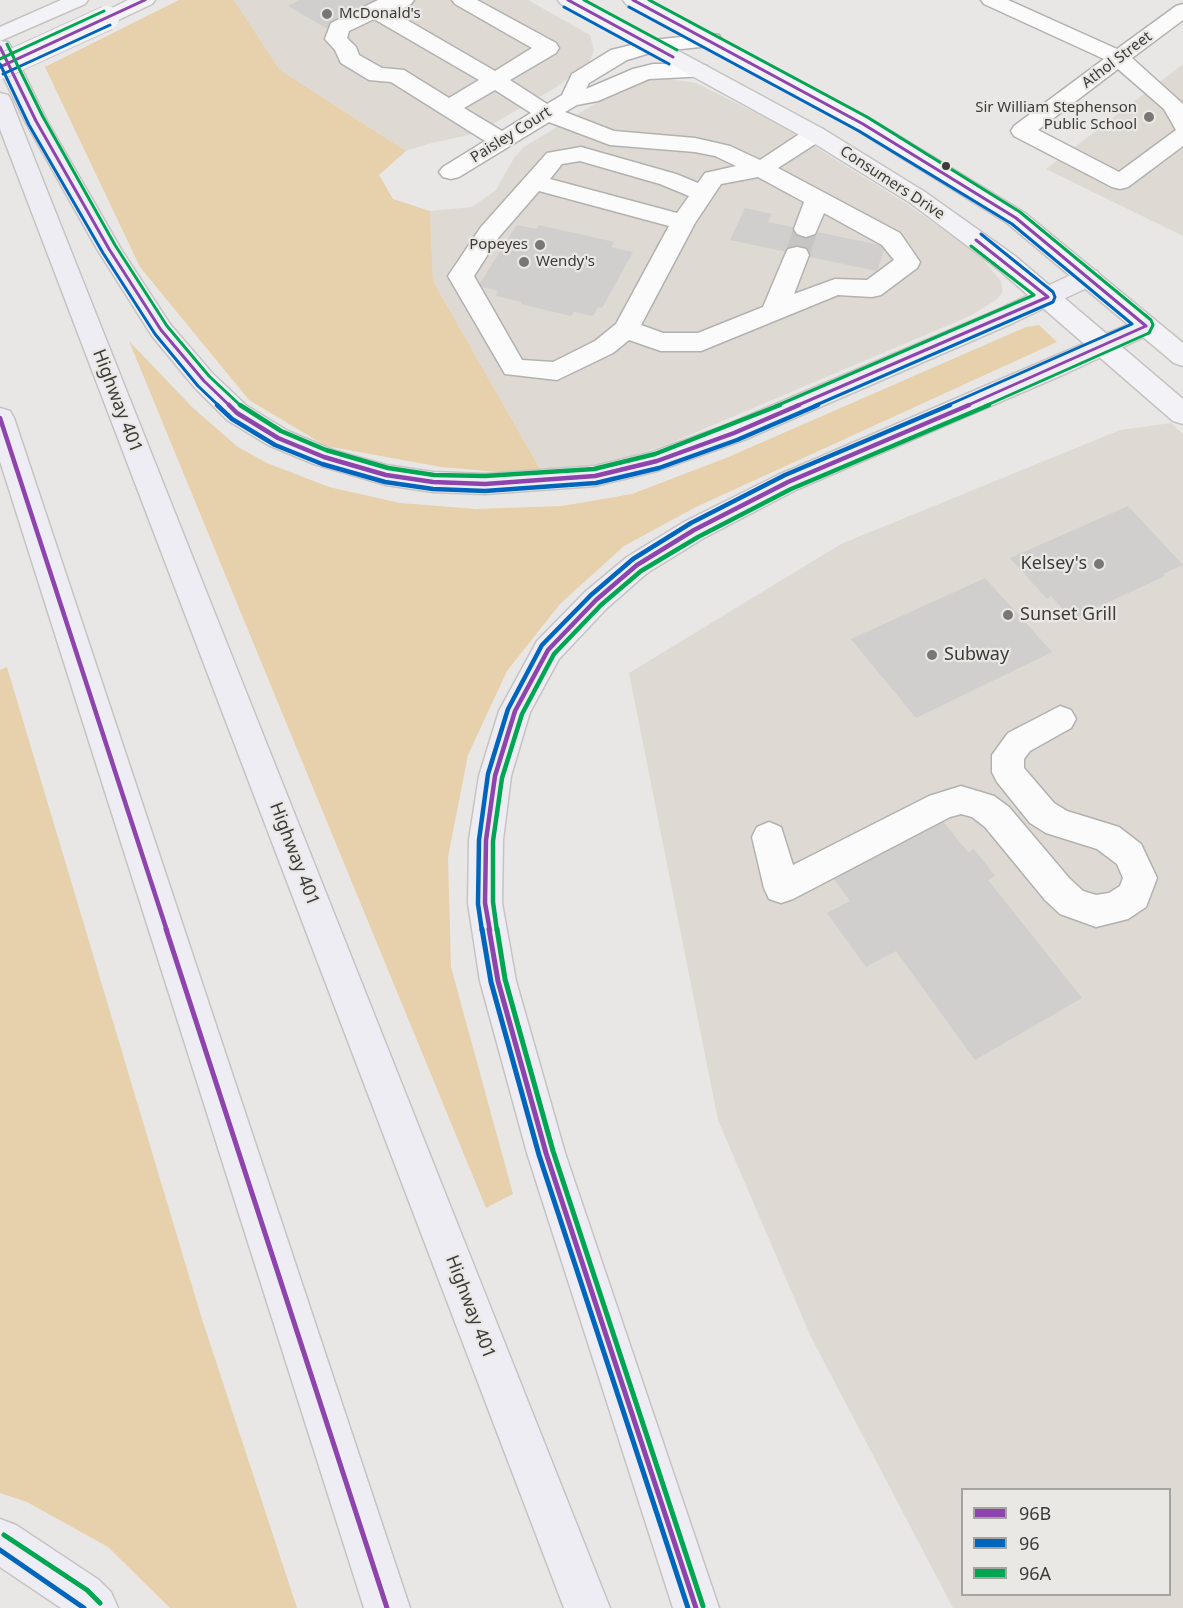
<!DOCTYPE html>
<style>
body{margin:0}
#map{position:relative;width:1183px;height:1608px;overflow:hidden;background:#e9e7e5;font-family:"Noto Sans",sans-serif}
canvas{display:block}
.legend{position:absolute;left:961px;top:1488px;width:210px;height:108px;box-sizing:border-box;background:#eae8e4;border:2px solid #a4a3a0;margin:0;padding:8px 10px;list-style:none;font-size:18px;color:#3c3b39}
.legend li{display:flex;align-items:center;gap:12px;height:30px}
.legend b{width:30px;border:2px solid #a4a3a0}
</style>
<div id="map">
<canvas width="1183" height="1608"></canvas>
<ul class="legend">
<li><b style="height:8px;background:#8e44ad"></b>96B</li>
<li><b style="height:8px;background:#0065bd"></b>96</li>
<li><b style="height:8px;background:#00a651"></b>96A</li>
</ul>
</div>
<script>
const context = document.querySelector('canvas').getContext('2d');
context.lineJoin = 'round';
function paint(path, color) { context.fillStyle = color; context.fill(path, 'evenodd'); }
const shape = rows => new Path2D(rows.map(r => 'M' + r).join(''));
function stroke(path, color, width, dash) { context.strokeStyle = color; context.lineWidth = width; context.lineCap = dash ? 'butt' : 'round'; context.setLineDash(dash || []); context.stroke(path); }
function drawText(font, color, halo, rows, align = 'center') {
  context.font = font + ' "Noto Sans",sans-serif'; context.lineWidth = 4.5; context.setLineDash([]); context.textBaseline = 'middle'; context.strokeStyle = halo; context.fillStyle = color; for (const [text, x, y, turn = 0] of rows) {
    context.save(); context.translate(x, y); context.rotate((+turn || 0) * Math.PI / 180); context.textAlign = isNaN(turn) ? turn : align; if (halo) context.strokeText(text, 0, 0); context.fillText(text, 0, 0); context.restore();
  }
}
paint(shape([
 [234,0,528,0,590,35,594,50,589,64,555,88,477,133,428,144,406,151,280,70],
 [1183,64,1183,236,1046,169],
 [662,78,696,83,782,126,905,203,978,254,1001,281,1003,292,996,300,970,316,666,445,612,462,544,476,433,281,430,211,472,207,496,190,514,158,524,147,624,86,642,80],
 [1171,423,1183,434,1183,1608,953,1608,810,1335,718,1120,629,673,841,544,1120,430],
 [962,1490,1170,1490,1170,1594,962,1594]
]), '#ded9d3');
paint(shape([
 [179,0,234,0,280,70,406,151,379,175,393,199,430,211,433,281,544,476,441,467,326,446,249,400,140,267,45,67],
 [1039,325,1057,342,696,507,624,546,560,604,507,671,468,755,448,857,451,967,513,1194,486,1208,129,341,193,408,238,447,267,463,329,487,400,503,476,509,562,506,632,494,726,458,1026,327],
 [7,667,201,1316,297,1608,170,1608,108,1547,27,1502,0,1493,0,670]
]), '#e7d0ac');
paint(shape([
 [300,0,390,0,355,13,326,28,288,6],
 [745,208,772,214,768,222,885,246,877,271,730,240],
 [517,225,536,229,539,225,614,242,611,247,633,252,602,308,598,307,593,316,574,312,571,316,521,304,522,302,496,296,498,291,478,286],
 [1128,506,1183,565,1163,574,1165,576,1072,619,1051,596,1047,599,1010,558],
 [985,578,1052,652,916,718,851,639],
 [941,819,968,852,974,849,995,876,988,880,1082,998,975,1060,896,951,866,967,827,913,850,901,832,876]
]), '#d0cfcd');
stroke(shape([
 [797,255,806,229]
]), '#c6c5c3', 24, [24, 12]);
const minor = shape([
 [378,0,414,0,411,4,395,13,495,71,532,48,455,4,452,0,477,0,556,43,559,48,556,53,510,80,547,104,562,95,572,74,611,50,652,40,711,34,719,35,722,40,719,45,653,52,627,60,589,83,586,89,633,69,653,64,699,64,707,66,710,71,707,76,649,79,598,101,577,105,565,112,614,131,695,138,730,146,760,160,807,129,815,127,823,129,826,134,823,139,778,168,900,233,920,262,917,268,881,295,872,297,838,295,701,351,661,351,629,340,613,353,557,380,505,374,448,276,481,227,547,153,581,147,676,174,698,183,705,173,736,166,715,156,695,152,610,145,549,122,459,177,451,179,443,177,439,172,443,167,485,141,391,82,369,80,341,63,335,50,325,39,331,23,378,0],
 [374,19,479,80,449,98,404,70,382,68,359,55,356,47,347,38,349,31,374,19],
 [495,90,531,113,502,131,464,108,495,90],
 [580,161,660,184,689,196,677,213,550,179,562,164,580,161],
 [758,177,804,202,794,229,797,234,806,237,815,234,824,213,882,245,894,260,867,280,835,279,794,294,809,255,806,249,797,247,788,249,785,255,763,307,698,333,663,333,641,325,695,223,721,184,758,177],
 [539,191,669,226,616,324,595,341,553,362,522,360,474,276,499,237,539,191],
 [981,0,1008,0,1117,49,1176,6,1183,4,1183,20,1132,58,1183,104,1183,146,1128,187,1120,189,1112,187,1014,136,1011,131,1014,126,1104,59,984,4,981,0],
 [1118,69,1164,109,1176,130,1119,172,1038,130,1118,69],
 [1060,706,1071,710,1076,719,1071,728,1030,751,1024,759,1024,768,1054,803,1067,811,1119,827,1141,844,1157,878,1146,907,1128,919,1096,927,1060,914,1045,900,985,827,972,817,961,814,950,817,793,899,781,903,769,899,764,888,752,837,757,827,769,822,781,827,793,865,929,796,961,786,994,796,1009,807,1069,878,1083,891,1096,895,1109,893,1120,886,1123,878,1117,864,1097,849,1046,833,1030,823,997,782,992,772,992,755,1008,733,1060,706]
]);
const major = shape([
 [61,0,88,0,85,4,0,41,0,27,61,0],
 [128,0,155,0,152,4,114,22,107,24,100,22,96,18,100,14,128,0],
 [558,0,584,0,823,129,925,192,1015,256,1183,399,1183,424,1173,421,997,268,909,202,807,139,561,4,558,0],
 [623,0,649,0,871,119,1025,213,1183,343,1183,366,1174,363,1007,223,855,129,626,4,623,0]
]);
const highway = shape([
 [0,41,8,42,11,47,47,121,121,249,170,324,213,374,247,406,288,431,333,450,386,465,433,472,485,474,595,466,652,452,724,426,995,311,1079,271,1088,269,1097,271,1101,277,1097,283,1013,323,744,440,657,471,595,486,485,494,433,492,386,485,314,464,268,445,227,420,195,388,152,336,97,249,25,121,0,70,0,41],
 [0,93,8,95,11,100,610,1608,564,1608,0,129,0,93],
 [1146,317,1155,320,1159,326,1155,332,1067,373,798,489,704,538,647,573,607,608,559,659,530,712,511,776,503,840,502,903,516,981,565,1153,719,1608,673,1608,527,1153,480,981,468,903,469,840,479,776,499,711,537,641,585,592,627,557,684,522,778,475,1146,317],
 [0,408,10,411,14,418,410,1608,364,1608,0,461,0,408],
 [0,1519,16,1525,99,1580,111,1592,118,1608,61,1608,0,1567,0,1519]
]);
stroke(minor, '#b3b1b0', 3);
stroke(major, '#c5c4c3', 3);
stroke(highway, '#c5c4c3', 3);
paint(minor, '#fcfbfb');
paint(major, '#f3f2f6');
paint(highway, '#eeedf3');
const majorBridge = shape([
 [0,67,107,18]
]);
stroke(majorBridge, '#c5c4c3', 26, []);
stroke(majorBridge, '#f3f2f6', 24);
stroke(shape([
 [568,0,673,57],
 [633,0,863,124,1016,218,1146,326,966,406],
 [0,47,36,121,109,249,161,330,204,381,230,406],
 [0,67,145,0],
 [796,406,1048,297,976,240]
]), '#8e44ad', 3);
stroke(shape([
 [229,405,237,413,278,438,324,457,386,475,433,482,485,484,595,476,657,461,734,433,799,405],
 [0,418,167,931],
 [490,931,485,903,486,840,495,776,515,711,548,650,596,600,637,565,694,530,788,482,969,405]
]), '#8e44ad', 4.5);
stroke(shape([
 [166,929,387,1608],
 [489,929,498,981,546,1153,696,1608]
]), '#8e44ad', 5);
stroke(shape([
 [564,7,669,64],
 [629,7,859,131,1012,224,1132,324,946,406],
 [0,64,29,125,103,253,155,334,198,386,219,406],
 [3,74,110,25],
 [814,406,1053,302,1055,297,1053,292,981,234]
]), '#0065bd', 3);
stroke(shape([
 [217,405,232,419,275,445,322,464,385,482,433,489,485,491,596,483,659,468,737,440,818,405],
 [482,931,478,904,479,840,488,774,508,709,542,645,591,595,633,559,691,523,785,475,950,405]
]), '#0065bd', 4.5);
stroke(shape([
 [482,929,491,982,539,1155,688,1608],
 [0,1550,84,1608]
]), '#0065bd', 5);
stroke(shape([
 [584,0,677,50],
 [649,0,867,117,1020,212,1151,320,1153,325,1149,333,985,406],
 [7,44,43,117,115,245,167,326,209,376,241,406],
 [0,59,104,11],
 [776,406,1034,295,971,246]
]), '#00a651', 3);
stroke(shape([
 [240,405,281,431,326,450,388,468,434,475,485,476,594,469,655,454,780,405],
 [497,931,493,902,493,841,502,778,522,714,554,654,601,605,641,571,698,537,791,489,989,405]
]), '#00a651', 4.5);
stroke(shape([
 [497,929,505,979,553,1151,703,1606],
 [4,1535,87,1590,100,1603]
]), '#00a651', 5);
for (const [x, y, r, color] of [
 [327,14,6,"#797775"],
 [1149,117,6,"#797775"],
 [946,166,5,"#3c3b39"],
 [540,245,6,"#797775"],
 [524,262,6,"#797775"],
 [1099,564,6,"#797775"],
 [1008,615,6,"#797775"],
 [932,655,6,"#797775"]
]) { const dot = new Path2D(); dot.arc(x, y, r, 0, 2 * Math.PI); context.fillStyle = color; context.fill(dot); stroke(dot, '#eae8e4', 2); }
drawText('15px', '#3c3b39', '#eae8e4', [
 ["McDonald's",339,14],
 ["Sir William Stephenson",1137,108,"right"],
 ["Public School",1137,125,"right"],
 ["Popeyes",528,245,"right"],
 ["Wendy's",536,262]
], 'left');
drawText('15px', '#3c3b39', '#eae8e4', [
 ["Athol Street",1117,60,-37],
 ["Paisley Court",511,135,-32],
 ["Consumers Drive",892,183,33]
]);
drawText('18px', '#3c3b39', '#eae8e4', [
 ["Highway 401",117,401,69],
 ["Highway 401",294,854,69],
 ["Highway 401",470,1307,69]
]);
drawText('18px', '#3c3b39', '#eae8e4', [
 ["Kelsey's",1087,564,"right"],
 ["Sunset Grill",1020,615],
 ["Subway",944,655]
], 'left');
</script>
